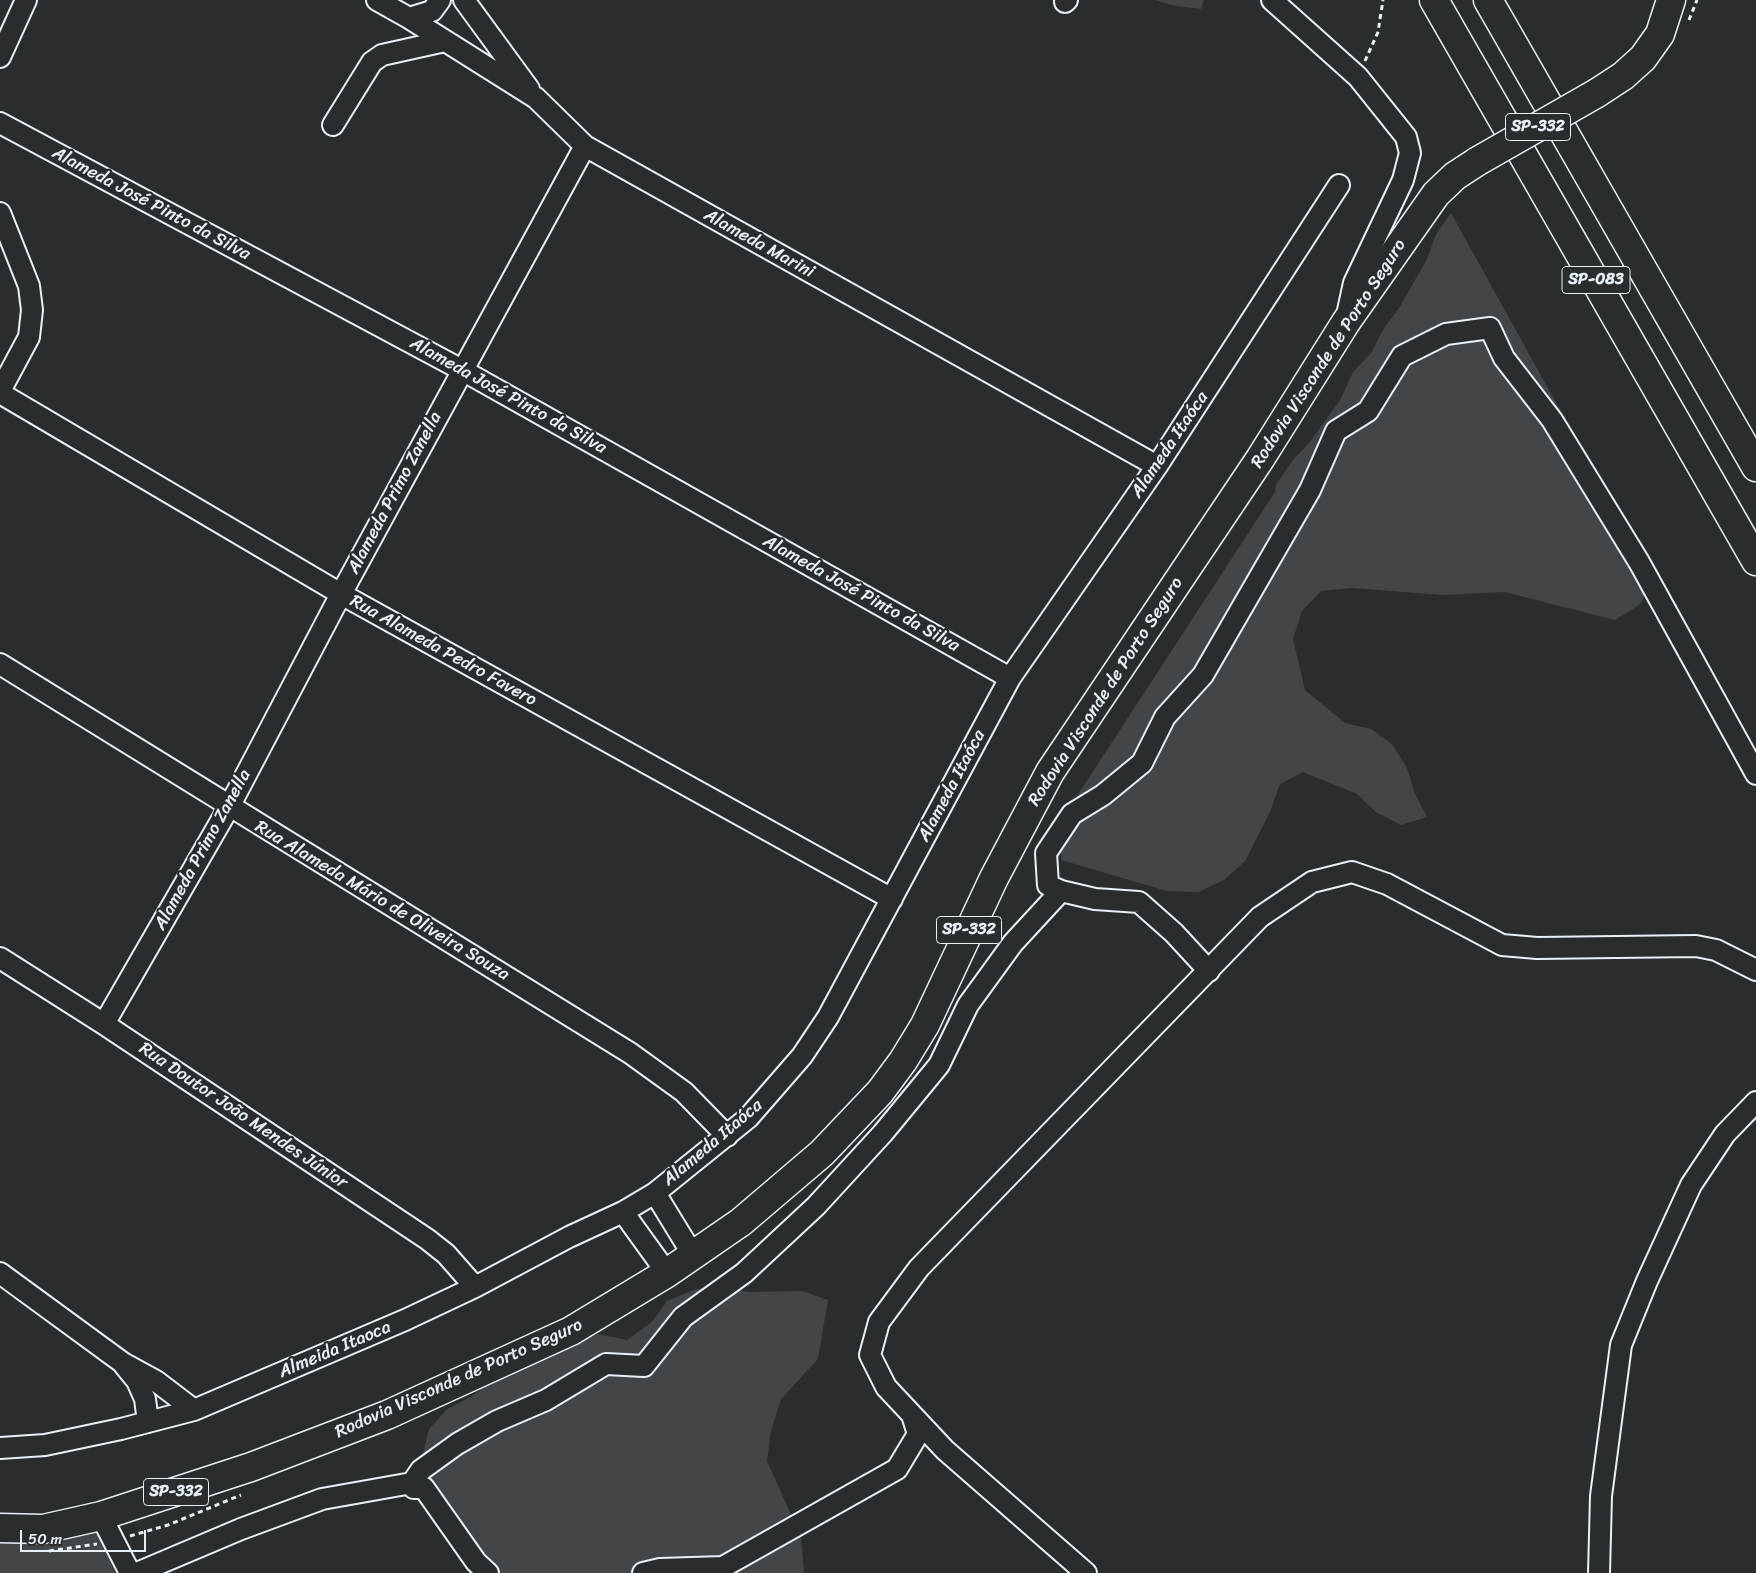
<!DOCTYPE html>
<meta charset="utf-8">
<style>
body{margin:0}
#map{position:relative;width:1756px;height:1573px;overflow:hidden;background:#2a2d2e;font-family:Sriracha,sans-serif}
canvas{display:block}
.scale{position:absolute;left:20px;top:1530px;width:126px;height:22px;box-sizing:border-box;border:2px solid #e8f1f8;border-top:0;padding-left:6px;font-size:15px;line-height:18px;white-space:nowrap;color:#e8f1f8;-webkit-text-stroke:4px #2a2d2e;paint-order:stroke}
</style>
<div id="map">
<canvas width="1756" height="1573"></canvas>
<div class="scale">50 m</div>
</div>
<script>
const context = document.querySelector('canvas').getContext('2d');
context.lineJoin = 'round';
function paint(path, color) { context.fillStyle = color; context.fill(path, 'evenodd'); }
const shape = rows => new Path2D(rows.map(r => 'M' + r).join(''));
function stroke(path, color, width, dash) { context.strokeStyle = color; context.lineWidth = width; context.lineCap = dash ? 'butt' : 'round'; context.setLineDash(dash || []); context.stroke(path); }
function drawText(font, color, halo, rows, align = 'center') {
  context.font = font + ' Sriracha,sans-serif'; context.lineWidth = 4.5; context.setLineDash([]); context.textBaseline = 'middle'; context.strokeStyle = halo; context.fillStyle = color; for (const [text, x, y, turn = 0] of rows) {
    context.save(); context.translate(x, y); context.rotate((+turn || 0) * Math.PI / 180); context.textAlign = isNaN(turn) ? turn : align; if (halo) context.strokeText(text, 0, 0); context.fillText(text, 0, 0); context.restore();
  }
}
paint(shape([
 [1155,0,1204,0,1201,9,1175,6],
 [1451,213,1616,511,1647,593,1639,605,1615,620,1505,592,1443,595,1352,588,1321,591,1302,611,1293,639,1305,690,1345,723,1371,729,1392,744,1407,768,1415,794,1427,817,1401,825,1376,812,1357,794,1303,772,1280,784,1270,812,1245,861,1224,880,1198,892,1167,891,1061,860,1060,833,1075,799,1275,492,1276,485,1292,461,1310,442,1340,400,1353,372,1371,353,1384,328,1399,308,1427,259,1436,234],
 [718,1286,748,1292,802,1291,828,1300,818,1359,781,1399,771,1431,767,1461,801,1537,804,1573,484,1573,427,1483,422,1458,429,1429,447,1409,471,1397,491,1381,598,1334,627,1340,652,1322,667,1301,693,1290],
 [97,1529,115,1573,0,1573,0,1540]
]), '#424648');
const street = shape([
 [377,0,409,18,536,98,585,146,1157,466],
 [464,0,529,89],
 [1272,0,1358,77,1406,137,1410,153,1403,180,1354,283,1347,315],
 [1065,2,1067,0],
 [409,18,432,11,440,0],
 [0,57,26,0],
 [0,123,462,370,1010,678],
 [333,125,372,62,382,55,445,41],
 [0,213,29,286,32,310,29,337,0,391],
 [0,393,341,594,892,899],
 [0,664,630,1053,684,1092,727,1136],
 [0,958,104,1024,427,1239,446,1254,475,1287],
 [1209,971,1174,933,1139,902,1095,899,1061,891,1048,885,1046,853,1072,814,1103,795,1142,763,1165,717,1203,675,1310,490,1336,431,1368,411,1402,356,1446,334,1490,328,1504,358,1552,420,1639,562,1756,774],
 [104,1024,229,807,341,594,585,146],
 [655,1193,693,1255],
 [623,1212,667,1273],
 [0,1273,123,1363,156,1381,194,1410],
 [124,1365,137,1381,145,1399,148,1422],
 [0,1448,45,1445,121,1429,194,1410,405,1320,475,1287,569,1237,623,1212,655,1193,748,1118,802,1056,828,1017,1010,678,1157,466,1339,185],
 [101,1516,130,1573],
 [137,1573,241,1529,322,1499,412,1483],
 [488,1573,476,1562,424,1488,414,1488,412,1483,421,1470,457,1444,497,1421,546,1400,606,1364,644,1366,683,1317,744,1273,816,1206,883,1133,939,1065,968,1005,1013,943,1061,891],
 [643,1573,660,1569,723,1567,897,1469,918,1434,912,1415],
 [1086,1573,945,1450,886,1387,870,1355,879,1322,919,1268,1260,917,1312,882,1352,872,1387,884,1502,945,1537,948,1696,946,1716,950,1756,970],
 [1599,1573,1601,1496,1621,1345,1647,1281,1691,1185,1725,1134,1756,1102]
]);
const primary = shape([
 [1597,93,1623,76,1643,58,1660,34,1671,0],
 [0,1528,43,1529,101,1516,251,1467,387,1415,571,1331,667,1273,741,1222,822,1153,880,1092,903,1061,925,1025,994,878,1050,772,1260,459,1346,322,1436,194,1455,176,1478,161]
]);
const highway = shape([
 [1434,0,1756,561],
 [1488,0,1756,467]
]);
stroke(street, '#e8f1f8', 24);
stroke(primary, '#e8f1f8', 31);
stroke(highway, '#e8f1f8', 31);
stroke(shape([
 [1689,20,1697,0],
 [1365,61,1378,32,1383,0],
 [130,1536,168,1525,241,1495],
 [49,1551,97,1544]
]), '#e8f1f8', 3, [5, 4]);
stroke(street, '#2a2d2e', 20);
stroke(primary, '#2a2d2e', 28);
stroke(highway, '#2a2d2e', 28);
const primaryBridge = shape([
 [1478,161,1597,93]
]);
stroke(primaryBridge, '#e8f1f8', 31, []);
stroke(primaryBridge, '#2a2d2e', 28);
for (const [x, y, w] of [
 [1538,127,65],
 [1596,280,68],
 [969,930,65],
 [176,1492,65]
]) { const box = new Path2D(); box.roundRect(x - w / 2, y - 13.5, w, 27, 4); context.fillStyle = '#2a2d2e'; context.fill(box); stroke(box, '#e8f1f8', 1); }
drawText('bold 16px', '#e8f1f8', null, [
 ["SP-332",1538,127],
 ["SP-083",1596,280],
 ["SP-332",969,930],
 ["SP-332",176,1492]
]);
drawText('18px', '#e8f1f8', '#2a2d2e', [
 ["Alameda José Pinto da Silva",151,204,28],
 ["Alameda Marini",759,244,29],
 ["Rodovia Visconde de Porto Seguro",1329,354,-57],
 ["Alameda José Pinto da Silva",508,396,29],
 ["Alameda Itaóca",1170,445,-56],
 ["Alameda Primo Zanella",395,493,-62],
 ["Alameda José Pinto da Silva",861,594,29],
 ["Rua Alameda Pedro Favero",443,651,29],
 ["Rodovia Visconde de Porto Seguro",1106,692,-57],
 ["Alameda Itaóca",952,786,-62],
 ["Alameda Primo Zanella",203,850,-61],
 ["Rua Alameda Mário de Oliveira Souza",382,901,31],
 ["Rua Doutor João Mendes Júnior",243,1116,34],
 ["Alameda Itaóca",713,1143,-40],
 ["Almeida Itaoca",335,1350,-23],
 ["Rodovia Visconde de Porto Seguro",459,1379,-24]
]);
</script>
